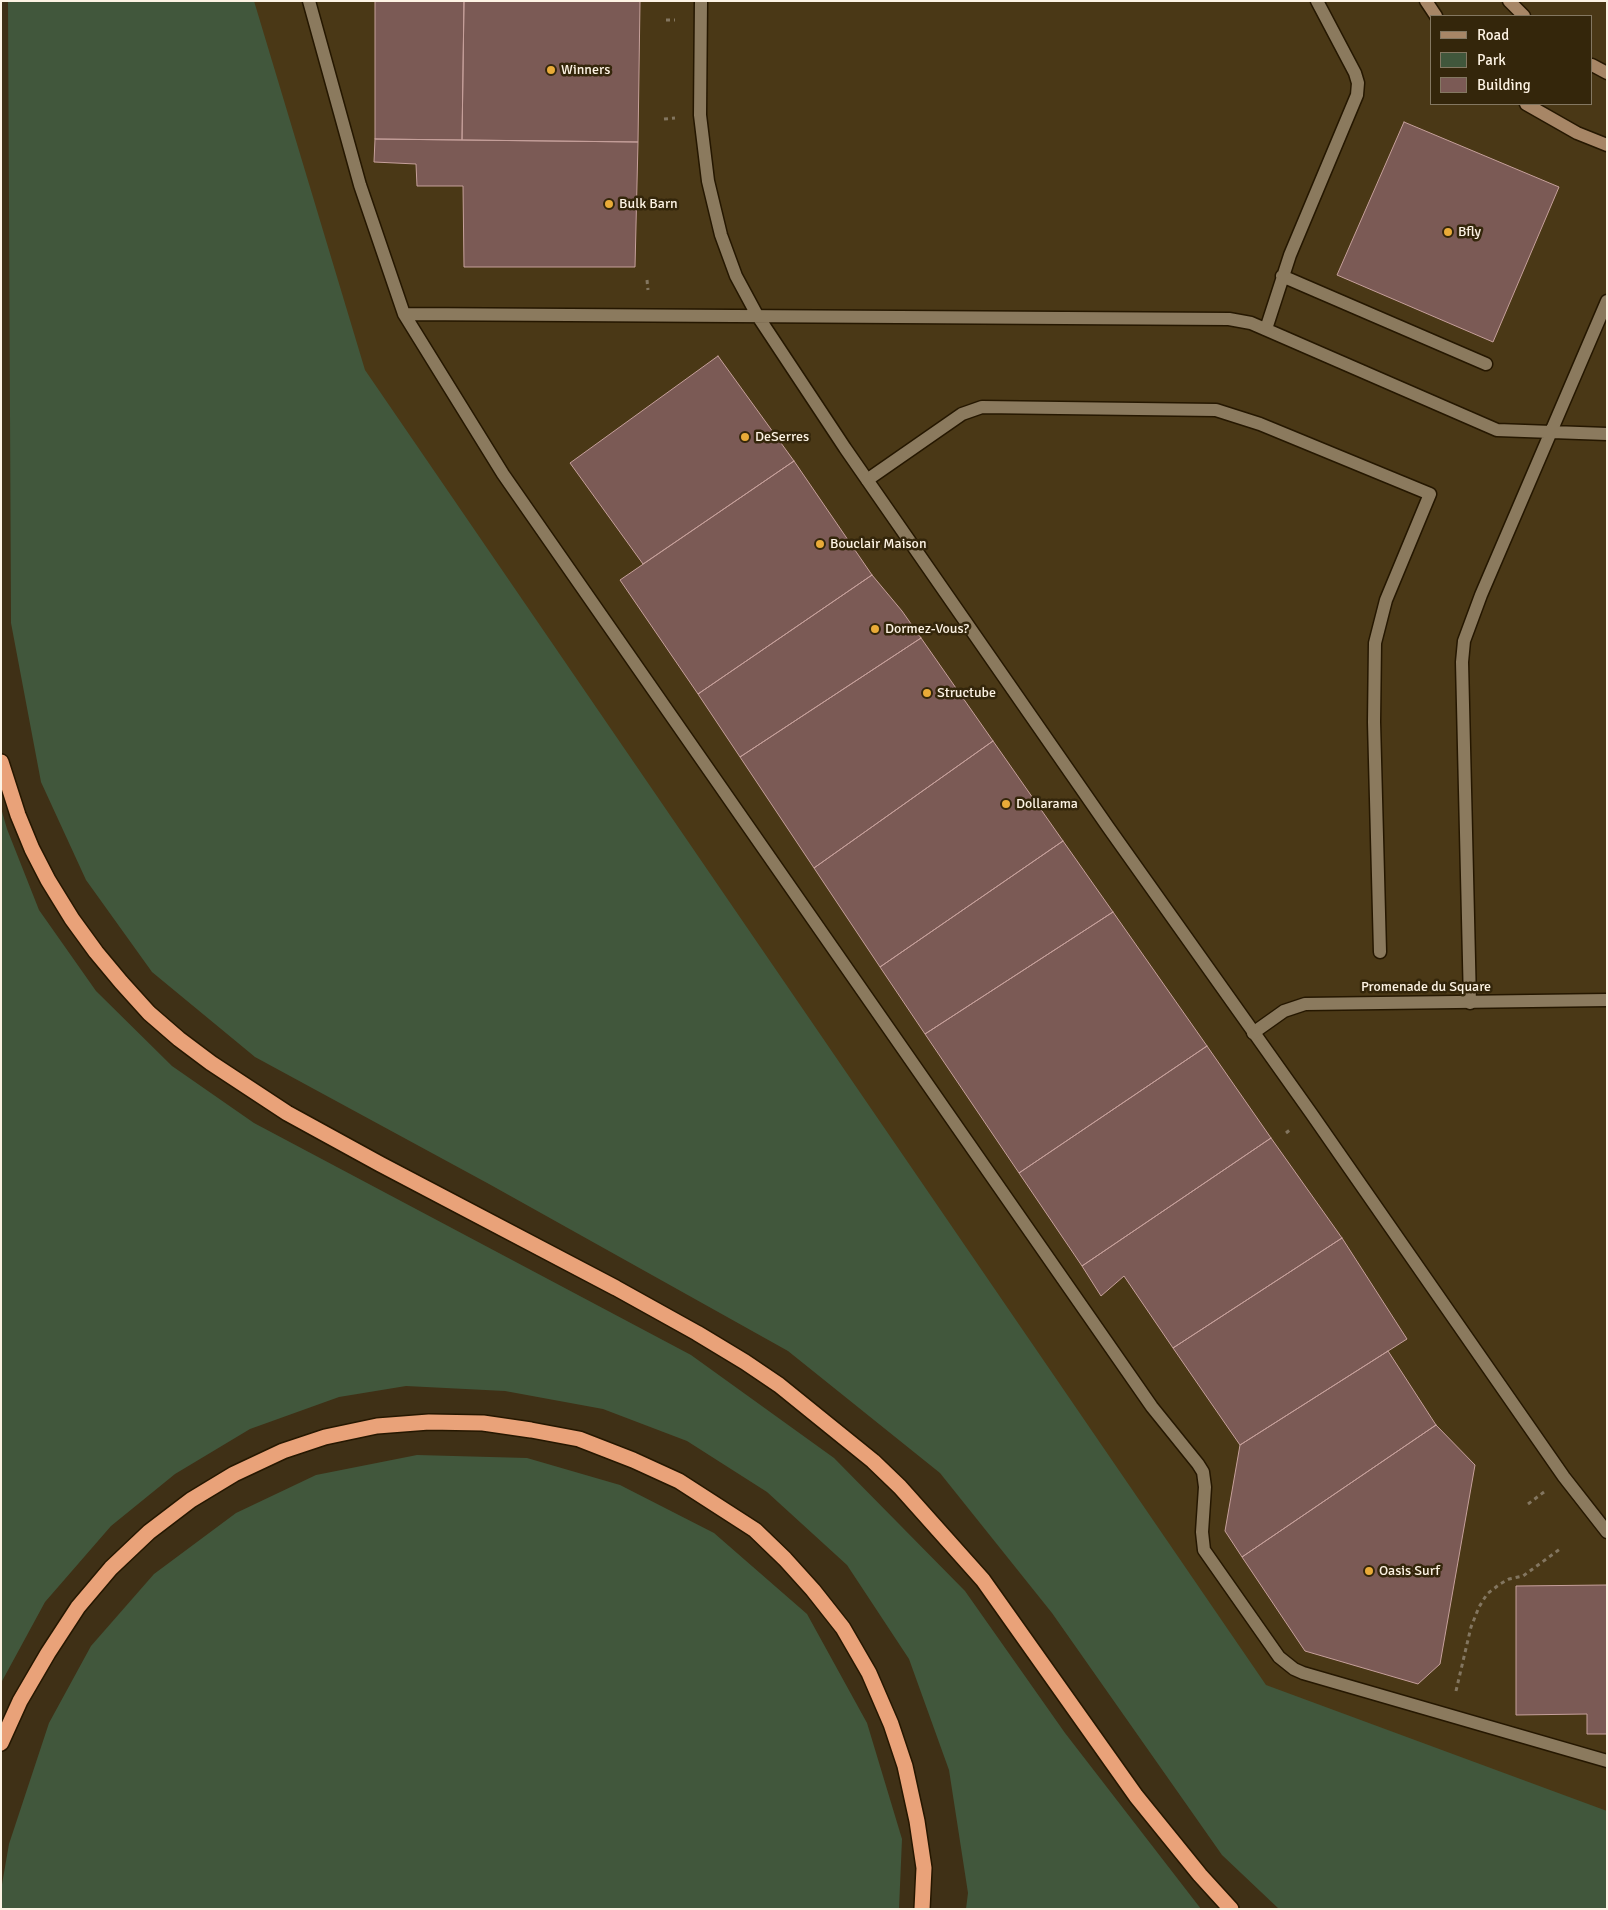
<!DOCTYPE html>
<style>
body{margin:0}
#map{position:relative;width:1608px;height:1910px;overflow:hidden;background:#3f3016;font-family:Signika,sans-serif}
canvas{display:block}
.frame{position:absolute;inset:0;border:2px solid #fdf3e4;pointer-events:none}
.legend{position:absolute;left:1430px;top:15px;width:162px;height:90px;box-sizing:border-box;background:#34260b;border:1px solid #847862;margin:0;padding:6px 9px;list-style:none;font-size:15px;color:#fdf3e4}
.legend li{display:flex;align-items:center;gap:10px;height:25px}
.legend b{width:25px;border:1px solid #847862}
</style>
<div id="map">
<canvas width="1608" height="1910"></canvas>
<div class="frame"></div>
<ul class="legend">
<li><b style="height:6px;background:#a78666"></b>Road</li>
<li><b style="height:14px;background:#41573c"></b>Park</li>
<li><b style="height:14px;background:#7b5a55"></b>Building</li>
</ul>
</div>
<script>
const context = document.querySelector('canvas').getContext('2d');
context.lineJoin = 'round';
function paint(path, color) { context.fillStyle = color; context.fill(path, 'evenodd'); }
const shape = rows => new Path2D(rows.map(r => 'M' + r).join(''));
function stroke(path, color, width, dash) { context.strokeStyle = color; context.lineWidth = width; context.lineCap = dash ? 'butt' : 'round'; context.setLineDash(dash || []); context.stroke(path); }
function drawText(font, color, halo, rows, align = 'center') {
  context.font = font + ' Signika,sans-serif'; context.lineWidth = 5; context.setLineDash([]); context.textBaseline = 'middle'; context.strokeStyle = halo; context.fillStyle = color; for (const [text, x, y, turn = 0] of rows) {
    context.save(); context.translate(x, y); context.rotate((+turn || 0) * Math.PI / 180); context.textAlign = isNaN(turn) ? turn : align; if (halo) context.strokeText(text, 0, 0); context.fillText(text, 0, 0); context.restore();
  }
}
paint(shape([
 [60,1,1607,1,1607,1837,1231,1732],
 [1432,16,1592,16,1592,104,1432,104]
]), '#4a3816');
paint(shape([
 [8,1,254,1,365,370,1266,1685,1607,1811,1607,1909,1279,1909,1222,1855,1052,1613,940,1473,788,1351,489,1184,255,1057,152,972,86,880,41,782,11,623],
 [1,808,7,829,39,910,96,991,172,1066,254,1123,691,1355,834,1458,965,1591,1065,1733,1201,1909,966,1909,968,1893,949,1770,909,1659,847,1565,767,1492,687,1441,603,1409,505,1391,406,1386,339,1397,250,1429,175,1474,111,1526,45,1602,1,1683],
 [417,1455,527,1458,620,1485,714,1533,807,1614,867,1723,902,1839,899,1909,1,1909,1,1890,9,1844,49,1723,91,1646,154,1574,236,1513,316,1475]
]), '#41573c');
const building = shape([
 [375,1,464,1,462,140,375,139,375,1],
 [464,1,640,1,638,142,462,140,464,1],
 [1404,122,1559,187,1493,342,1337,275,1404,122],
 [375,139,638,142,635,267,464,267,463,186,417,186,416,164,374,162,375,139],
 [718,356,794,461,643,564,570,463,718,356],
 [794,461,872,575,698,694,620,580,794,461],
 [872,575,902,611,921,638,740,757,698,694,872,575],
 [921,638,993,741,814,868,740,757,921,638],
 [993,741,1063,841,880,967,814,868,993,741],
 [1063,841,1113,912,925,1034,880,967,1063,841],
 [1113,912,1207,1046,1019,1173,925,1034,1113,912],
 [1207,1046,1271,1138,1082,1266,1019,1173,1207,1046],
 [1271,1138,1342,1238,1173,1348,1124,1276,1101,1296,1082,1266,1271,1138],
 [1342,1238,1407,1339,1240,1445,1173,1348,1342,1238],
 [1388,1351,1436,1425,1242,1557,1225,1531,1240,1445,1388,1351],
 [1436,1425,1475,1465,1440,1664,1418,1684,1305,1651,1242,1557,1436,1425],
 [1607,1585,1607,1734,1587,1734,1587,1714,1516,1715,1516,1586,1607,1585]
]);
paint(building, '#7b5a55');
stroke(building, '#c6a09b', 1);
const lane = shape([
 [309,1,360,185,404,314,503,474,1152,1407,1198,1464,1203,1472,1205,1487,1202,1532,1204,1550,1279,1657,1294,1669,1303,1673,1607,1761],
 [701,1,700,115,708,181,721,235,736,276,757,315,845,448,1108,827,1311,1113,1564,1477,1607,1532],
 [1282,276,1486,364],
 [404,314,1229,319,1251,323,1497,430,1607,434],
 [1266,329,1290,255,1357,95,1358,83,1355,73,1317,1],
 [867,480,962,414,982,407,1216,410,1260,424,1430,494,1386,600,1375,643,1374,722,1380,952],
 [1470,1003,1462,662,1464,641,1481,595,1607,301]
]);
const street = shape([
 [1253,1033,1284,1011,1305,1004,1607,1000]
]);
const secondary = shape([
 [1426,1,1436,16],
 [1509,1,1524,16],
 [1592,65,1607,73],
 [1526,104,1577,133,1607,145]
]);
const highway = shape([
 [1,762,18,815,32,849,48,880,72,919,96,952,121,982,149,1013,179,1039,211,1063,287,1113,380,1164,616,1288,697,1333,745,1362,779,1385,873,1461,900,1487,983,1580,1136,1796,1200,1875,1231,1909],
 [1,1743,20,1701,48,1653,78,1607,111,1568,149,1532,191,1500,234,1474,283,1451,325,1437,377,1426,429,1422,483,1423,531,1430,579,1439,633,1460,679,1481,755,1530,785,1559,813,1590,843,1628,869,1673,891,1724,905,1766,917,1821,924,1868,922,1909]
]);
stroke(lane, '#251700', 15);
stroke(street, '#251700', 15);
stroke(secondary, '#251700', 15);
stroke(highway, '#251700', 18);
stroke(shape([
 [666,20,675,20],
 [664,119,675,118],
 [647,280,648,290],
 [1286,1133,1291,1129],
 [1528,1504,1544,1492],
 [1456,1691,1471,1627,1479,1607,1487,1594,1500,1584,1509,1579,1523,1576,1560,1549]
]), '#837660', 3, [4, 4]);
stroke(lane, '#8b7a5e', 12);
stroke(street, '#8b7a5e', 12);
stroke(secondary, '#a78666', 12);
stroke(highway, '#e9a279', 15);
for (const [x, y, r, color] of [
 [551,70,5,"#e9ab38"],
 [609,204,5,"#e9ab38"],
 [1448,232,5,"#e9ab38"],
 [745,437,5,"#e9ab38"],
 [820,544,5,"#e9ab38"],
 [875,629,5,"#e9ab38"],
 [927,693,5,"#e9ab38"],
 [1006,804,5,"#e9ab38"],
 [1369,1571,5,"#e9ab38"]
]) { const dot = new Path2D(); dot.arc(x, y, r, 0, 2 * Math.PI); context.fillStyle = color; context.fill(dot); stroke(dot, '#34260b', 2); }
drawText('14px', '#fdf3e4', '#34260b', [
 ["Winners",561,70],
 ["Bulk Barn",619,204],
 ["Bfly",1458,232],
 ["DeSerres",755,437],
 ["Bouclair Maison",830,544],
 ["Dormez-Vous?",885,629],
 ["Structube",937,693],
 ["Dollarama",1016,804],
 ["Oasis Surf",1379,1571]
], 'left');
drawText('14px', '#fdf3e4', '#34260b', [
 ["Promenade du Square",1426,987]
]);
</script>
